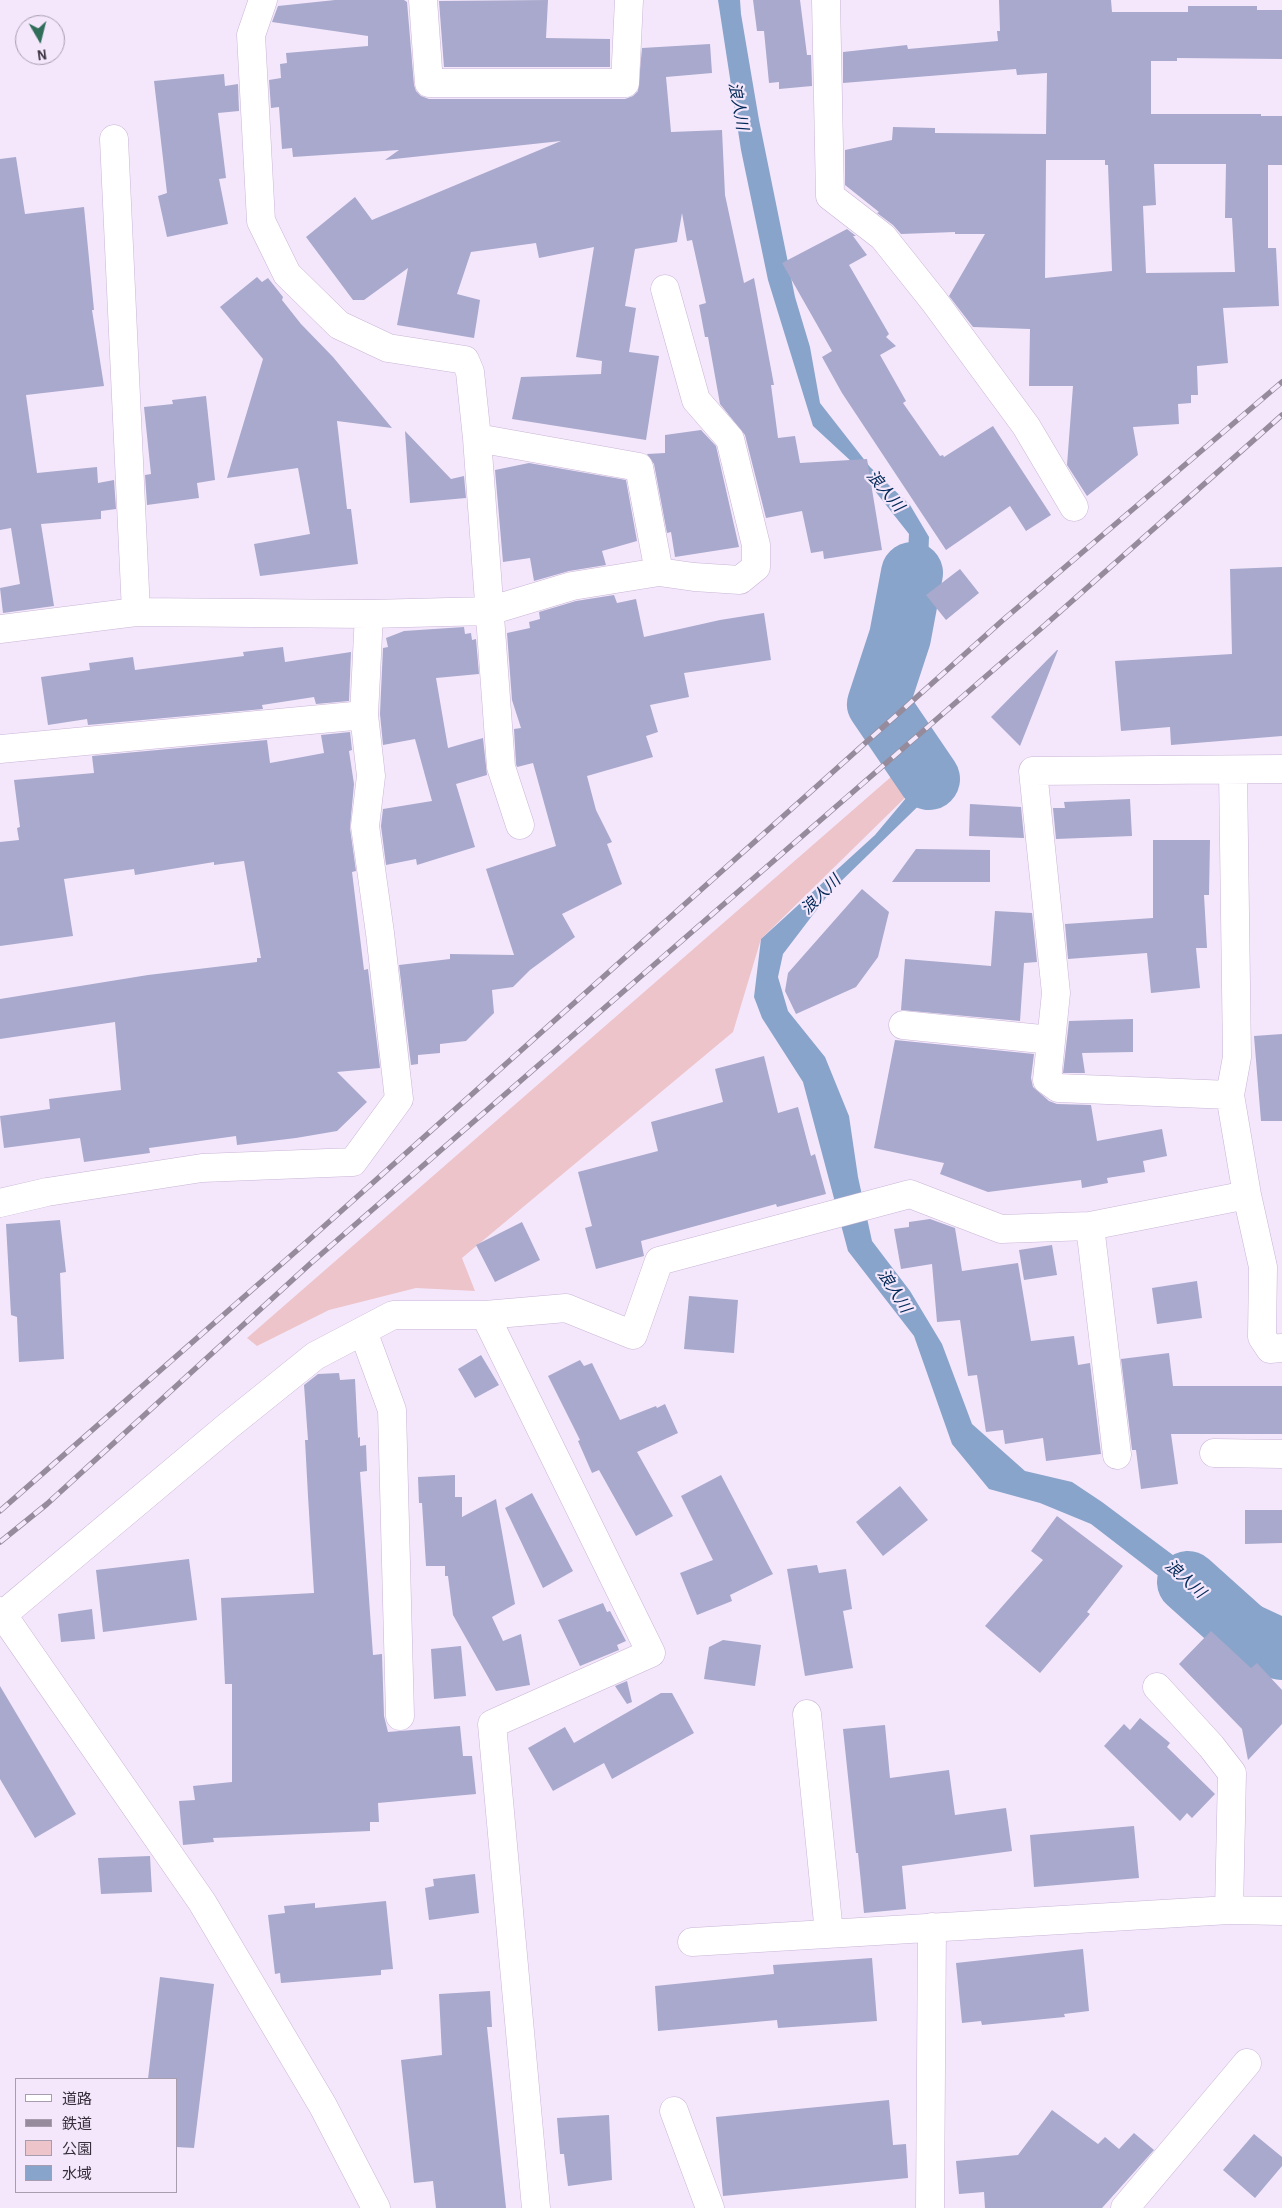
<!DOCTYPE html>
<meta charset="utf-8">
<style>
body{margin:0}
#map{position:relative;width:1282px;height:2208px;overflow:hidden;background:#f4e7fc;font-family:"Alegreya Sans","Noto Sans JP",sans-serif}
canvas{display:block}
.legend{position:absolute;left:15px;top:2078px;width:162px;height:115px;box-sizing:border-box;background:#f4e7fc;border:1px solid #a89daf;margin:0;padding:6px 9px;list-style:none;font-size:15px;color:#372f3c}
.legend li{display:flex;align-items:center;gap:10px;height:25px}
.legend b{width:25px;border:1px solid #a89daf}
.north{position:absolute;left:15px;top:15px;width:50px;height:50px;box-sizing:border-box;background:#f4e7fc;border:1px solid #a89daf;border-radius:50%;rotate:172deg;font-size:14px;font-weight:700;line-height:20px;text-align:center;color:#372f3c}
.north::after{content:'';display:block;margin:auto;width:18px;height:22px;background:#306e5a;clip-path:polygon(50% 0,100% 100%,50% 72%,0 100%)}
</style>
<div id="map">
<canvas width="1282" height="2208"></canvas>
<ul class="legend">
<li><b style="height:6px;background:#fff"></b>道路</li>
<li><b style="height:6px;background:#968b9c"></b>鉄道</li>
<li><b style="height:14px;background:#edc4ca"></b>公園</li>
<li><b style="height:14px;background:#88a4ca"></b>水域</li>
</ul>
<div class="north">N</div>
</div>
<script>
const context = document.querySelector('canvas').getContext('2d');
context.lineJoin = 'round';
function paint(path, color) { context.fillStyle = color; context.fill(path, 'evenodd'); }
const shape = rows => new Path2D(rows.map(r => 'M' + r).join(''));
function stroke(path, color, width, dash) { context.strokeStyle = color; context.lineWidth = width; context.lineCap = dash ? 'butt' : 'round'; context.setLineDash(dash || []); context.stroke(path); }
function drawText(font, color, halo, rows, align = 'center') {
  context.font = font + ' "Alegreya Sans","Noto Sans JP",sans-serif'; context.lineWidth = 4.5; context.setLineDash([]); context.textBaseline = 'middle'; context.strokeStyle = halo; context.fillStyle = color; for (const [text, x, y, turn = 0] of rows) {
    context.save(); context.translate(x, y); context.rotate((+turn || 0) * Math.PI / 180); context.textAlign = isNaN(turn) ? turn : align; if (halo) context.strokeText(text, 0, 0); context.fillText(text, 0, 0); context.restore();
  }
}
paint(shape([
 [892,776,914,789,761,939,733,1032,462,1258,475,1291,416,1288,329,1310,257,1346,247,1338]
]), '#edc4ca');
paint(shape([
 [718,0,740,0,741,14,759,120,795,297,810,347,820,403,870,467,910,505,929,537,928,562,896,702,912,736,934,756,941,784,831,891,783,954,778,977,788,1011,825,1057,849,1116,858,1177,872,1241,910,1291,942,1344,972,1424,1025,1471,1072,1482,1102,1502,1209,1582,1282,1616,1282,1651,1226,1628,1091,1524,1040,1503,989,1489,952,1444,914,1336,848,1251,803,1082,762,1018,754,997,761,939,875,835,917,785,912,764,878,721,905,611,909,534,852,462,813,426,768,280,741,150]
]), '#88a4ca');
stroke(shape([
 [912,573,900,637,878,704,929,779],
 [1188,1582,1256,1643,1282,1649]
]), '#88a4ca', 62);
paint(shape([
 [335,0,404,0,407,2,414,85,416,91,421,96,429,99,625,99,633,96,638,91,642,48,710,44,712,73,666,77,671,132,722,130,725,195,744,283,754,278,774,385,771,385,778,438,795,436,800,463,867,459,882,550,824,559,823,551,811,553,802,511,766,518,745,435,720,404,708,337,705,337,699,305,706,303,692,240,687,241,682,213,677,242,635,249,625,306,636,308,629,352,659,356,646,440,512,419,521,377,601,374,602,361,576,357,594,247,539,258,536,243,471,252,457,294,480,300,474,338,397,325,408,268,364,300,353,300,306,237,355,197,372,220,561,141,385,160,399,150,293,157,292,148,282,149,279,107,271,108,269,80,281,78,280,64,287,63,286,53,368,46,368,36,272,22,278,6],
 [548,0,546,38,610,39,610,67,444,67,439,1],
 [753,0,800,0,807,55,811,55,812,86,779,89,779,82,769,83,764,31,757,31],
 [999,0,1111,0,1112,12,1188,12,1188,6,1257,6,1257,10,1282,10,1282,59,1177,58,1177,61,1151,61,1151,114,1261,114,1261,116,1282,116,1282,165,1268,165,1268,248,1276,248,1279,306,1223,308,1228,363,1197,366,1198,395,1191,395,1191,403,1178,404,1179,424,1133,427,1138,455,1087,496,1067,465,1073,386,1029,386,1030,329,973,327,949,296,985,234,955,234,955,232,901,234,893,225,877,213,879,212,845,185,845,150,892,140,893,127,935,128,935,133,1046,134,1047,73,1017,75,1016,69,843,83,843,52,907,45,908,49,998,41,997,31,1000,31],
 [1046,160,1105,160,1105,165,1108,165,1112,271,1045,278],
 [1154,164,1226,164,1225,218,1232,218,1235,272,1146,273,1143,206,1156,205],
 [224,74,225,86,238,84,239,111,218,113,226,178,219,179,228,224,167,237,158,196,167,193,154,81],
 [16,157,25,214,84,207,94,310,92,310,104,386,26,395,37,473,97,467,98,483,114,480,116,509,101,511,101,519,41,524,54,606,3,613,0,588,20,584,11,528,0,530,0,159],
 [847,229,856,236,853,236,867,255,849,265,889,334,886,337,896,346,880,355,906,401,903,403,940,456,943,455,944,457,993,426,1051,515,1026,531,1010,506,946,550,842,393,822,357,832,351,782,263],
 [257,277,262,282,268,278,283,297,282,300,301,324,333,357,392,428,337,421,347,509,351,509,358,564,260,576,254,544,310,534,298,468,227,478,263,359,220,307],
 [206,396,215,480,197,483,199,498,147,505,145,475,151,474,144,407,173,404,172,400],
 [701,430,716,446,739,547,675,557,671,532,667,533,654,464,647,454,665,453,665,435],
 [405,431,451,479,464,476,466,498,410,503],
 [529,463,626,480,637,541,602,551,606,565,569,571,534,581,530,558,503,562,495,470],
 [1282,567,1282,736,1171,745,1170,727,1121,731,1115,661,1232,654,1230,569],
 [960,569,979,593,946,620,926,595],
 [614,595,617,603,636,599,644,637,720,620,764,613,771,660,684,673,689,697,650,705,658,732,646,736,653,757,587,776,596,810,612,842,607,844,622,884,562,914,575,937,530,970,513,987,492,990,494,1013,466,1041,440,1044,440,1053,418,1055,418,1064,411,1065,399,965,450,959,450,954,514,955,486,869,556,846,533,763,517,767,516,764,514,729,521,728,512,700,507,633,530,628,529,622,540,619,539,612,576,601],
 [464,627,465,634,471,633,472,640,476,639,479,674,436,678,448,748,483,738,487,775,456,784,475,847,417,865,416,859,386,865,381,826,383,809,432,801,415,739,383,745,380,714,383,648,388,647,386,638,404,631],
 [283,647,285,662,351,652,349,701,316,704,314,697,262,705,263,709,88,725,87,719,48,725,41,677,90,670,89,663,133,657,135,670,244,656,243,652],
 [1057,650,1058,650,1020,746,991,717],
 [350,732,352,750,349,751,354,784,350,828,356,871,352,872,364,970,368,969,380,1068,337,1072,367,1102,337,1131,296,1138,237,1145,236,1136,149,1148,150,1153,84,1162,80,1138,4,1148,0,1116,50,1109,49,1099,121,1090,115,1022,0,1039,0,999,148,975,257,962,257,958,261,958,244,861,214,865,214,862,135,875,134,869,64,879,73,936,0,946,0,842,19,840,17,828,20,827,14,780,94,773,92,756,267,740,270,763,324,753,321,735],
 [1130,799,1132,836,1056,839,1053,808,1065,808,1064,802],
 [970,804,1021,807,1024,838,969,836],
 [1153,840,1210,840,1209,895,1204,895,1207,948,1196,948,1200,988,1151,993,1147,953,1068,959,1065,924,1153,918],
 [916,849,990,850,990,882,892,882],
 [862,889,889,912,878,957,856,987,796,1014,785,991,788,973],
 [995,911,1032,913,1037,962,1024,963,1020,1021,901,1010,905,959,991,966],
 [1133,1019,1133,1052,1082,1053,1085,1073,1063,1073,1069,1021],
 [1282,1034,1282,1121,1261,1121,1254,1036],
 [895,1040,1034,1054,1031,1078,1033,1087,1049,1101,1057,1104,1091,1105,1097,1141,1162,1129,1167,1156,1143,1161,1145,1172,1107,1178,1108,1183,1082,1188,1081,1180,988,1192,940,1174,944,1163,874,1148],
 [764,1056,778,1113,798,1107,811,1156,815,1154,826,1194,777,1207,776,1204,641,1241,644,1256,596,1269,585,1228,592,1226,578,1172,658,1151,651,1122,723,1102,715,1069],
 [930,1219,955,1228,962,1271,1018,1263,1031,1341,1074,1336,1078,1365,1090,1363,1101,1454,1046,1461,1043,1438,1005,1444,1003,1430,986,1432,977,1375,968,1376,960,1320,937,1322,932,1264,901,1269,894,1229,909,1227,909,1222],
 [60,1220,66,1272,60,1273,64,1359,19,1362,17,1317,11,1315,6,1224],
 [522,1222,540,1260,495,1282,476,1245],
 [1052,1245,1057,1275,1024,1280,1019,1250],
 [1197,1281,1202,1318,1157,1324,1152,1288],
 [689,1296,738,1300,734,1353,684,1349],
 [1169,1353,1173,1386,1282,1386,1282,1434,1171,1434,1178,1484,1141,1489,1136,1450,1132,1450,1121,1359],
 [481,1355,499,1385,475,1398,458,1369],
 [580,1360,584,1366,592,1363,620,1420,656,1406,657,1408,665,1404,678,1433,637,1452,673,1516,636,1536,599,1470,592,1473,578,1441,580,1440,548,1376],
 [339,1373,340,1380,355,1379,358,1438,360,1437,360,1446,366,1445,367,1471,360,1472,373,1655,382,1654,384,1716,388,1732,460,1726,463,1756,472,1756,476,1794,378,1803,379,1822,370,1822,370,1831,213,1838,214,1842,183,1845,179,1801,195,1800,193,1786,232,1782,232,1684,225,1684,221,1598,314,1593,308,1496,305,1440,308,1440,304,1385,318,1374],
 [455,1475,455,1497,462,1497,462,1517,496,1499,515,1604,492,1617,503,1641,521,1634,530,1685,496,1691,453,1615,448,1576,445,1576,445,1566,426,1566,422,1503,419,1503,418,1477],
 [721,1475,773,1574,730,1595,732,1601,697,1615,680,1573,713,1560,681,1496],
 [900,1486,928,1520,883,1556,856,1522],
 [532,1493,573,1571,543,1588,505,1508],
 [1245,1510,1282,1510,1282,1543,1245,1544],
 [1057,1516,1123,1566,1087,1612,1090,1614,1040,1673,985,1626,1043,1560,1031,1551],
 [189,1559,197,1620,103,1632,96,1570],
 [817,1565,819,1573,846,1569,852,1609,843,1611,853,1668,805,1676,787,1569],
 [603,1603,607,1612,610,1611,626,1641,617,1645,619,1650,580,1666,558,1620],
 [92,1609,95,1639,61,1642,58,1614],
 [1211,1631,1251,1668,1257,1663,1282,1690,1282,1724,1248,1760,1242,1729,1179,1664],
 [723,1640,761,1645,755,1686,704,1679,709,1647],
 [461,1646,466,1696,434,1699,431,1649],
 [627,1681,632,1702,627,1704,615,1686],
 [0,1686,76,1814,35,1838,0,1779],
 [661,1693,672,1693,694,1733,612,1779,604,1763,553,1791,528,1748,565,1727,574,1743],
 [1140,1718,1170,1743,1167,1747,1215,1794,1192,1818,1187,1813,1180,1821,1104,1746,1124,1724,1130,1730],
 [885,1725,890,1778,949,1770,955,1815,1006,1808,1012,1851,902,1866,906,1909,864,1913,858,1853,856,1853,843,1729],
 [1134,1826,1139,1878,1034,1887,1030,1835],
 [150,1856,152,1892,101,1894,98,1858],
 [475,1874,479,1913,429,1920,425,1888,434,1886,433,1879],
 [386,1901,393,1969,381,1970,381,1975,281,1983,280,1973,275,1974,268,1915,285,1913,284,1906,315,1903,315,1908],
 [1083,1949,1089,2011,1064,2014,1065,2017,982,2025,981,2021,962,2023,956,1963],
 [872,1958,877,2021,778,2028,777,2020,658,2031,655,1986,774,1974,773,1965],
 [160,1977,214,1984,194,2148,176,2147,176,2079,148,2079],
 [490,1991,492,2027,487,2027,506,2208,436,2208,433,2181,414,2183,401,2060,442,2055,439,1994],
 [889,2100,893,2145,906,2144,908,2178,723,2196,716,2117],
 [1052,2110,1098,2144,1105,2137,1119,2149,1134,2133,1154,2150,1102,2208,985,2208,984,2192,959,2194,956,2161,1018,2155],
 [609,2115,612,2180,568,2186,564,2154,560,2154,557,2118],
 [1254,2134,1282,2157,1282,2166,1255,2198,1223,2170]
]), '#a8a9cc');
const minor = shape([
 [263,0,251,35,261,221,287,274,339,325,388,348,465,360,470,372,477,438,501,767,520,825],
 [423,0,429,83,625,83,629,0],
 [826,0,830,196,883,237,934,301,1026,426,1074,507],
 [114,139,136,612],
 [477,438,639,467,659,572],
 [0,629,136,612,369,614,489,611,572,586,659,572,694,577,740,580,756,567,756,545,730,439,696,400,665,289],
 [0,749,364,715],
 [1233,771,1237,1057,1230,1095,1247,1195,1263,1267,1262,1337,1270,1349,1282,1348],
 [903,1025,1051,1040],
 [1230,1095,1058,1088,1047,1080,1056,993,1033,771,1282,769],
 [0,1203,47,1192,202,1168,353,1162,399,1099,380,933,365,826,371,776,364,715,369,614],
 [1090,1226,1117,1455],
 [485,1315,651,1653,492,1724,536,2208],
 [363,1331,392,1410,400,1716],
 [1214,1453,1282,1454],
 [0,1611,202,1902,323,2106,376,2208],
 [0,1617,228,1426,315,1356,393,1315,485,1315,566,1308,633,1335,659,1261,910,1194,1001,1229,1090,1226,1247,1195],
 [1157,1687,1211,1746,1232,1773,1229,1910],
 [807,1714,829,1933],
 [692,1942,1229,1910,1282,1911],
 [674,2111,710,2208],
 [930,2208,932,1927],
 [1125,2208,1247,2063]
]);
stroke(minor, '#c9b5d5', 29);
stroke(minor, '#fff', 28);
const rail = shape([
 [0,1511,302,1246,1003,620,1282,382],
 [0,1542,47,1504,311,1263,1045,625,1282,415]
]);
stroke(rail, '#968b9c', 5.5);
stroke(rail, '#f4e7fc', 4, [11]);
drawText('italic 16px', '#012957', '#f4e7fc', [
 ["浪人川",738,106,80],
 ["浪人川",885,491,50],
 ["浪人川",821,895,-45],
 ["浪人川",894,1291,58],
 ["浪人川",1185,1579,42]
]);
</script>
